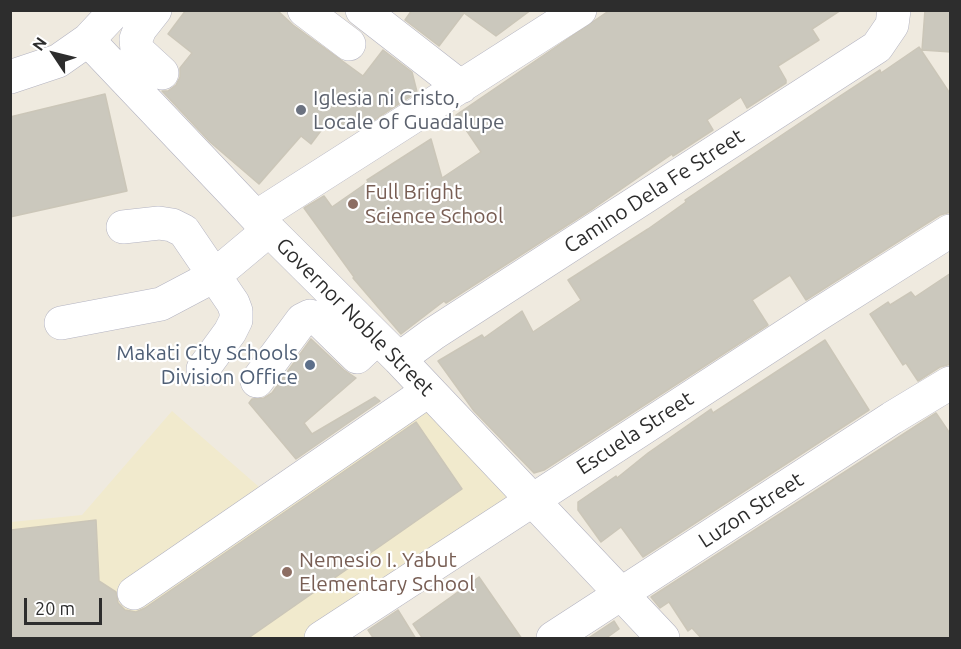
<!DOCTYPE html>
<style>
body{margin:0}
#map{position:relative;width:961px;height:649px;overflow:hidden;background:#efeadf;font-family:Ubuntu,sans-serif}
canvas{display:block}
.frame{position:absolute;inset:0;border:12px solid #2d2d2d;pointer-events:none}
.north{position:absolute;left:24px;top:24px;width:60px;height:60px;-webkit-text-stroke:4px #fff;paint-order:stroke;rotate:305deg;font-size:16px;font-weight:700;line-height:24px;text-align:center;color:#2d2d2d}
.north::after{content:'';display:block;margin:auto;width:21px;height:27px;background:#2d2d2d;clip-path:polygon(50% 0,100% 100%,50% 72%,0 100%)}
.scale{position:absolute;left:24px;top:598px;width:78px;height:27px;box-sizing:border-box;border:3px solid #2d2d2d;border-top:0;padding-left:8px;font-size:18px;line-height:21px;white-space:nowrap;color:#2d2d2d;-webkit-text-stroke:4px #fff;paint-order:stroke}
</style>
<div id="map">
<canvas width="961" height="649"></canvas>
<div class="frame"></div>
<div class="north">N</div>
<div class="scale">20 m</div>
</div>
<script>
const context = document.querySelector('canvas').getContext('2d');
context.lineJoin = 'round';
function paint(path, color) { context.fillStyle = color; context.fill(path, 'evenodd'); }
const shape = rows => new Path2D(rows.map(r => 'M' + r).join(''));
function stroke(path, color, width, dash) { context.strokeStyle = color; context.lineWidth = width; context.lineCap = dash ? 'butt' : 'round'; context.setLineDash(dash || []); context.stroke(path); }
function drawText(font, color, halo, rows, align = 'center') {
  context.font = font + ' Ubuntu,sans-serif'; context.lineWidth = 4.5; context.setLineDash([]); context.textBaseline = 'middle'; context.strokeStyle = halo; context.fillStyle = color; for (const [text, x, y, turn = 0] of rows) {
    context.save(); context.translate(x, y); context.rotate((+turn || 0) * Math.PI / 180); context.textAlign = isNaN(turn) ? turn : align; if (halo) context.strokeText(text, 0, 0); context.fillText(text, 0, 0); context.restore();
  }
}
paint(shape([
 [413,391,514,505,306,638,11,638,11,522,82,515,172,411,266,493]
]), '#f1eacd');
const building = shape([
 [186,10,277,10,293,25,363,76,383,50,412,72,417,92,368,124,360,117,350,130,332,116,311,144,301,136,259,184,210,142,162,91,168,91,176,85,180,77,180,68,192,53,168,34,186,10],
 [412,10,531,10,496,36,464,13,439,46,405,20,412,10],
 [610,10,841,10,812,29,819,40,778,66,786,80,786,83,747,108,741,97,707,120,713,130,673,156,672,154,594,208,446,303,444,301,401,334,353,278,354,277,304,208,324,196,332,207,368,182,367,180,431,139,442,178,481,152,456,115,610,10],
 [925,10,951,10,951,52,922,50,925,10],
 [919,47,951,95,951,212,940,215,806,300,790,275,752,300,768,325,544,470,534,473,474,411,438,361,482,335,484,338,522,311,533,332,581,300,568,280,648,229,686,202,685,200,840,96,880,70,881,73,919,47],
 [105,94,127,191,10,217,10,117,105,94],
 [951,273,951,364,940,367,918,381,906,363,903,365,870,314,888,302,890,305,911,292,915,297,951,273],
 [311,339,344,370,356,378,304,423,312,434,375,397,380,401,296,459,249,403,252,399,264,398,272,393,311,339],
 [825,340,869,410,643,557,621,527,601,542,578,510,578,502,616,476,617,478,648,453,711,409,713,413,825,340],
 [936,413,951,435,951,639,702,639,692,628,688,631,669,602,660,608,651,597,936,413],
 [416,422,462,489,247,639,12,639,11,530,96,520,99,581,116,592,118,603,125,610,136,612,145,608,416,422],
 [479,577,522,639,423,639,413,624,479,577],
 [398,610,416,639,374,639,368,630,398,610],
 [614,621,619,629,605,639,587,639,614,621]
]);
paint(building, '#cbc8bd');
stroke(building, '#cbc6b8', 1.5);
const minor = shape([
 [155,10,140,29,136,39,137,50,162,73],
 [304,10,349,44],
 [362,10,461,87],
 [88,40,256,217,399,359,663,638],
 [10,77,58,61,88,40,116,10],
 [256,217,580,10],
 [123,227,159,223,172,225,184,231,233,303,236,311,236,320,230,332,203,369],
 [61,323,161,304,214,276,269,230],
 [399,359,433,334,877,47,892,25,894,10],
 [257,381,302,320,310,316,317,318,357,357,377,338],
 [134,593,428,391],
 [321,638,814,317,950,231],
 [553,638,892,418,950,383]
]);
stroke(minor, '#b3b3c1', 34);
stroke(minor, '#fff', 33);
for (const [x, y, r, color] of [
 [301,110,6,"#6b7280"],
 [353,204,6,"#8d6e63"],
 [310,365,6,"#5c6f8a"],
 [287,572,6,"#8d6e63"]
]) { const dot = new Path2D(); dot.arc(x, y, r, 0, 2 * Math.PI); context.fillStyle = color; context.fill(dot); stroke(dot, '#fff', 2); }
drawText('21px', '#5b616d', '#fff', [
 ["Iglesia ni Cristo,",313,98],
 ["Locale of Guadalupe",313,122]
], 'left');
drawText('21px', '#2d2d2d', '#fff', [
 ["Camino Dela Fe Street",654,191,-33],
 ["Governor Noble Street",355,317,45],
 ["Escuela Street",635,433,-33],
 ["Luzon Street",751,510,-33]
]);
drawText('21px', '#785e54', '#fff', [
 ["Full Bright",365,192],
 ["Science School",365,216],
 ["Nemesio I. Yabut",299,560],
 ["Elementary School",299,584]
], 'left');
drawText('21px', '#4e5e75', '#fff', [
 ["Makati City Schools",298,353],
 ["Division Office",298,377]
], 'right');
</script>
